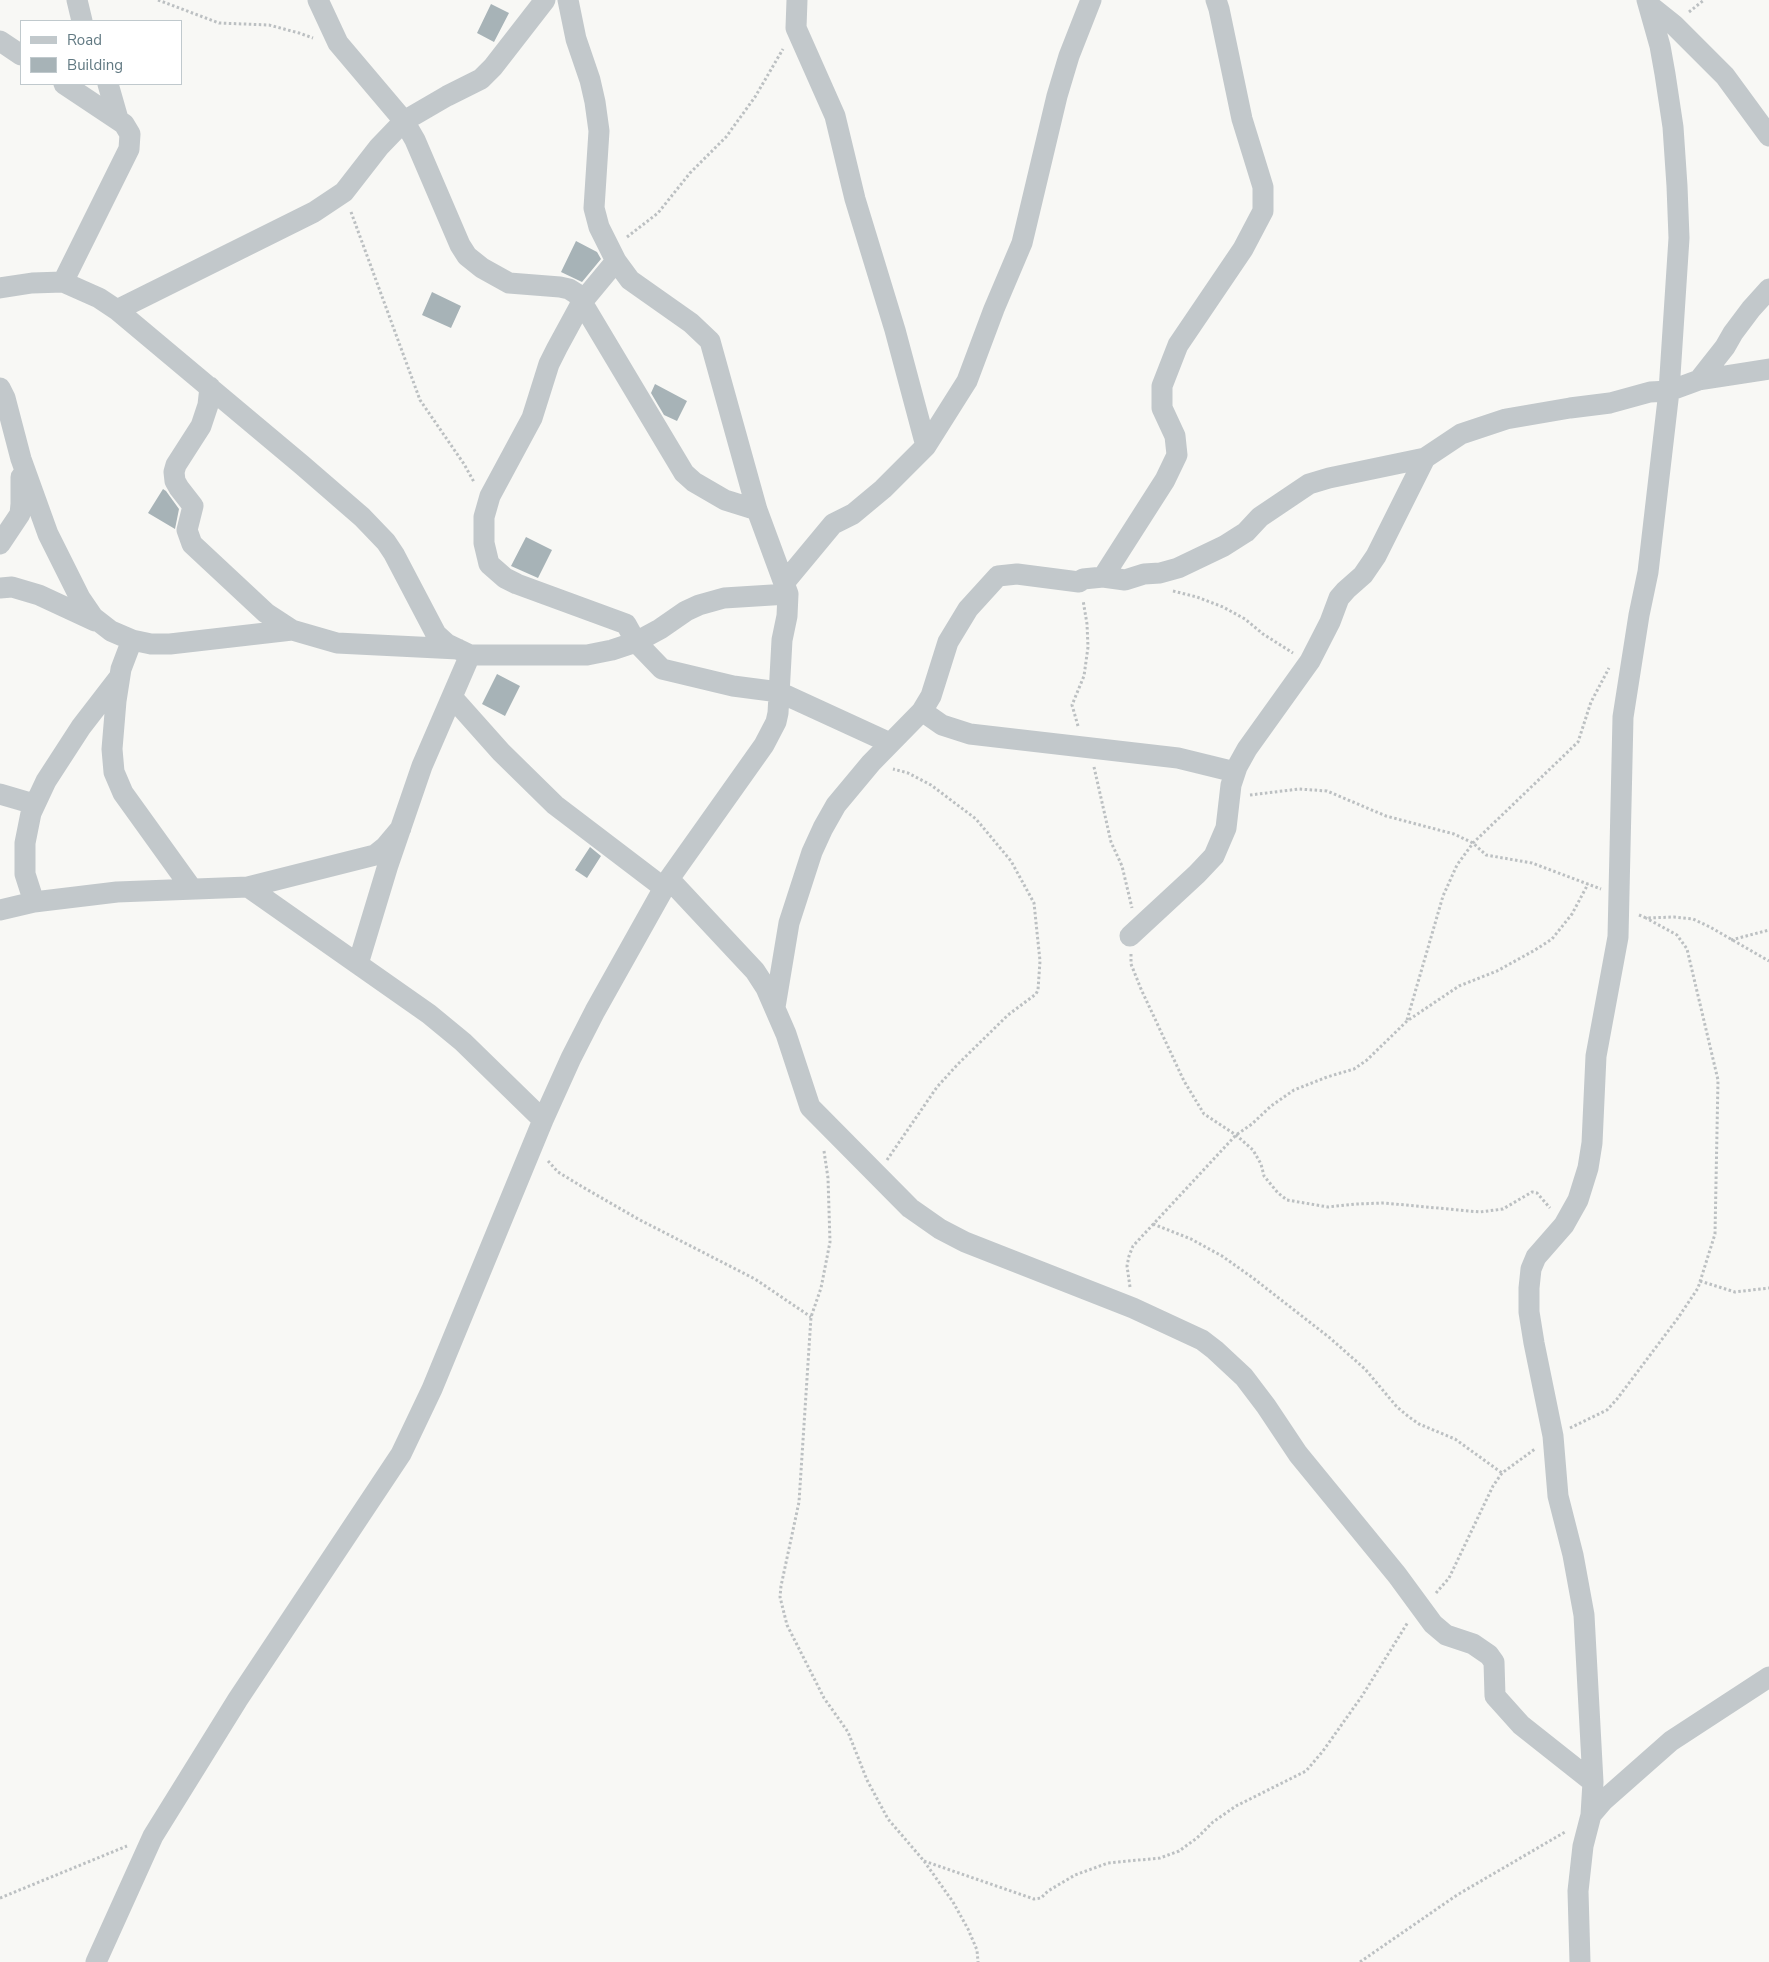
<!DOCTYPE html>
<style>
body{margin:0}
#map{position:relative;width:1769px;height:1962px;overflow:hidden;background:#f8f8f5;font-family:"Nunito Sans",sans-serif}
canvas{display:block}
.legend{position:absolute;left:20px;top:20px;width:162px;height:65px;box-sizing:border-box;background:#fff;border:1px solid #c0c9cd;margin:0;padding:6px 9px;list-style:none;font-size:15px;color:#617982}
.legend li{display:flex;align-items:center;gap:10px;height:25px}
.legend b{width:25px;border:1px solid #c0c9cd}
</style>
<div id="map">
<canvas width="1769" height="1962"></canvas>
<ul class="legend">
<li><b style="height:6px;background:#c2c8cb"></b>Road</li>
<li><b style="height:14px;background:#a7b3b7"></b>Building</li>
</ul>
</div>
<script>
const context = document.querySelector('canvas').getContext('2d');
context.lineJoin = 'round';
function paint(path, color) { context.fillStyle = color; context.fill(path, 'evenodd'); }
const shape = rows => new Path2D(rows.map(r => 'M' + r).join(''));
function stroke(path, color, width, dash) { context.strokeStyle = color; context.lineWidth = width; context.lineCap = dash ? 'butt' : 'round'; context.setLineDash(dash || []); context.stroke(path); }
paint(shape([
 [491,4,509,13,494,42,477,33],
 [576,241,597,252,601,259,582,282,561,272],
 [432,292,461,306,451,328,422,315],
 [655,384,687,401,677,421,664,415,651,393],
 [163,489,166,491,179,509,175,529,148,513],
 [526,537,552,550,538,578,511,566],
 [497,674,520,686,505,716,482,704],
 [590,847,601,856,587,878,575,870]
]), '#a7b3b7');
stroke(shape([
 [158,0,219,23,269,25,299,33,313,38],
 [1689,12,1704,0],
 [351,212,420,400,464,464,474,482],
 [627,237,658,213,690,173,726,137,755,97,783,49],
 [1173,591,1197,597,1223,607,1245,619,1263,634,1293,653],
 [1078,726,1072,705,1084,676,1088,647,1087,624,1083,600],
 [1094,767,1111,842,1122,866,1132,908],
 [1250,795,1299,789,1327,791,1386,816,1454,834,1473,843,1486,855,1532,863,1601,889],
 [1639,915,1646,918,1674,917,1693,919,1710,927,1769,961],
 [1731,940,1769,930],
 [1131,954,1131,964,1141,989,1184,1081,1204,1114,1236,1135,1253,1150,1261,1164,1264,1176,1278,1193,1287,1200,1328,1207,1356,1204,1384,1203,1480,1212,1503,1209,1532,1192,1537,1193,1550,1208],
 [1407,1020,1443,896,1457,865,1473,843,1578,742,1591,702,1609,668],
 [824,1151,828,1178,830,1242,821,1288,811,1317,799,1502,781,1586,780,1597,787,1625,824,1698,848,1732,867,1780,888,1819,924,1861,953,1902,968,1929,977,1950,978,1962],
 [887,1160,937,1087,958,1064,1008,1015,1036,994,1038,990,1040,961,1034,903,1011,861,976,819,931,785,908,773,893,769],
 [548,1161,558,1172,581,1186,638,1219,755,1279,811,1317],
 [1153,1224,1191,1239,1222,1256,1253,1278,1330,1338,1365,1369,1397,1407,1409,1417,1419,1424,1455,1439,1502,1473],
 [1700,1281,1735,1292,1769,1288],
 [1130,1287,1127,1266,1129,1256,1133,1246,1236,1135,1252,1124,1271,1106,1294,1090,1327,1077,1354,1069,1367,1060,1407,1021,1459,986,1497,971,1535,950,1552,939,1572,914,1588,884],
 [1570,1428,1607,1410,1617,1399,1678,1318,1698,1288,1715,1234,1718,1080,1687,949,1677,935,1646,918],
 [1436,1593,1449,1578,1493,1486,1502,1473,1535,1449],
 [924,1861,1034,1899,1041,1898,1048,1891,1075,1875,1108,1863,1160,1858,1179,1851,1197,1838,1213,1822,1236,1806,1306,1771,1323,1751,1362,1696,1408,1622],
 [0,1898,127,1846],
 [1360,1962,1457,1895,1565,1832]
]), '#bcc0c2', 3, [2.5, 2.5]);
stroke(shape([
 [77,0,82,21],
 [318,0,338,43,404,121,415,140,460,245,467,256,482,268,509,283,560,287,569,289,577,294,684,473,694,482,725,500,757,510],
 [797,0,796,28,835,116,855,199,895,330,926,446],
 [1649,5,1674,25,1725,76,1769,136],
 [0,41,21,55],
 [108,84,118,119],
 [616,261,582,302,557,348,549,364,532,418,490,496,484,517,484,543,489,564,505,578,517,584,626,624,636,642,662,669,733,686,779,692,890,743],
 [63,282,129,149,130,134,124,124,64,84],
 [0,288,32,283,63,282,99,298,117,310,302,465,362,517,386,542,394,554,436,634,447,644,470,655,587,655,612,650,636,642,660,629,686,611,699,605,724,598,788,594],
 [117,310,314,212,344,192,379,147,404,121,447,96,481,79,493,67,545,0],
 [1699,380,1725,347,1733,333,1751,309,1769,289],
 [210,387,208,405,201,426,176,465,174,472,175,481,179,488,193,506,187,530,192,544,266,613,292,630,337,643,458,649],
 [0,388,5,398,21,459,48,534,80,598,93,617,111,631,132,640,151,644,170,644,292,630],
 [0,544,20,514,21,504,21,477],
 [1103,577,1165,480,1177,455,1175,436,1162,408,1162,386,1178,345,1243,249,1263,211,1263,187,1242,119,1219,9,1216,0],
 [784,583,833,524,853,514,883,489,926,446,967,381,994,309,1022,243,1057,96,1069,56,1091,0],
 [0,588,12,587,39,595,95,621],
 [132,640,121,669,116,701,112,749,114,772,123,793,192,889],
 [452,697,501,752,555,805,664,888],
 [922,711,942,725,970,734,1178,758,1235,772],
 [0,794,34,804],
 [669,879,755,971,766,988,786,1034,810,1107,910,1208,940,1229,965,1242,1133,1308,1202,1340,1215,1350,1244,1377,1266,1406,1298,1454,1397,1575,1433,1624,1446,1635,1473,1644,1489,1655,1494,1662,1495,1696,1521,1725,1593,1782],
 [248,887,429,1014,463,1042,543,1120],
 [34,902,25,874,25,843,31,813,46,781,81,727,118,679],
 [0,910,34,902,117,892,248,887,375,855,385,847,401,828],
 [1130,936,1197,874,1214,856,1226,828,1231,785,1237,767,1247,749,1310,661,1330,622,1339,598,1346,590,1363,575,1376,556,1425,458,1461,434,1506,419,1570,408,1610,403,1650,392,1669,391,1699,380,1769,369],
 [358,964,388,865,422,766,470,655],
 [775,1007,789,923,812,852,823,828,836,805,871,763,922,711,931,696,948,642,968,609,998,576,1017,574,1079,582,1083,579,1103,577,1125,580,1144,574,1160,573,1178,568,1224,546,1246,532,1260,517,1309,484,1329,478,1425,458],
 [1591,1815,1603,1801,1671,1741,1769,1677],
 [96,1962,153,1836,238,1699,401,1454,432,1389,543,1120,571,1058,595,1011,669,879,764,745,776,722,778,713,782,640,787,616,788,594,757,510,710,341,691,323,630,280,616,261,599,227,594,208,599,131,595,102,590,80,576,39,568,0],
 [1580,1962,1578,1891,1583,1846,1591,1815,1593,1782,1584,1615,1573,1555,1558,1496,1553,1436,1534,1343,1529,1312,1529,1288,1531,1269,1536,1257,1564,1225,1578,1200,1588,1168,1592,1143,1596,1056,1618,937,1623,717,1639,615,1648,572,1669,391,1679,238,1677,186,1673,127,1665,74,1660,46,1647,0]
]), '#c2c8cb', 21);
</script>
